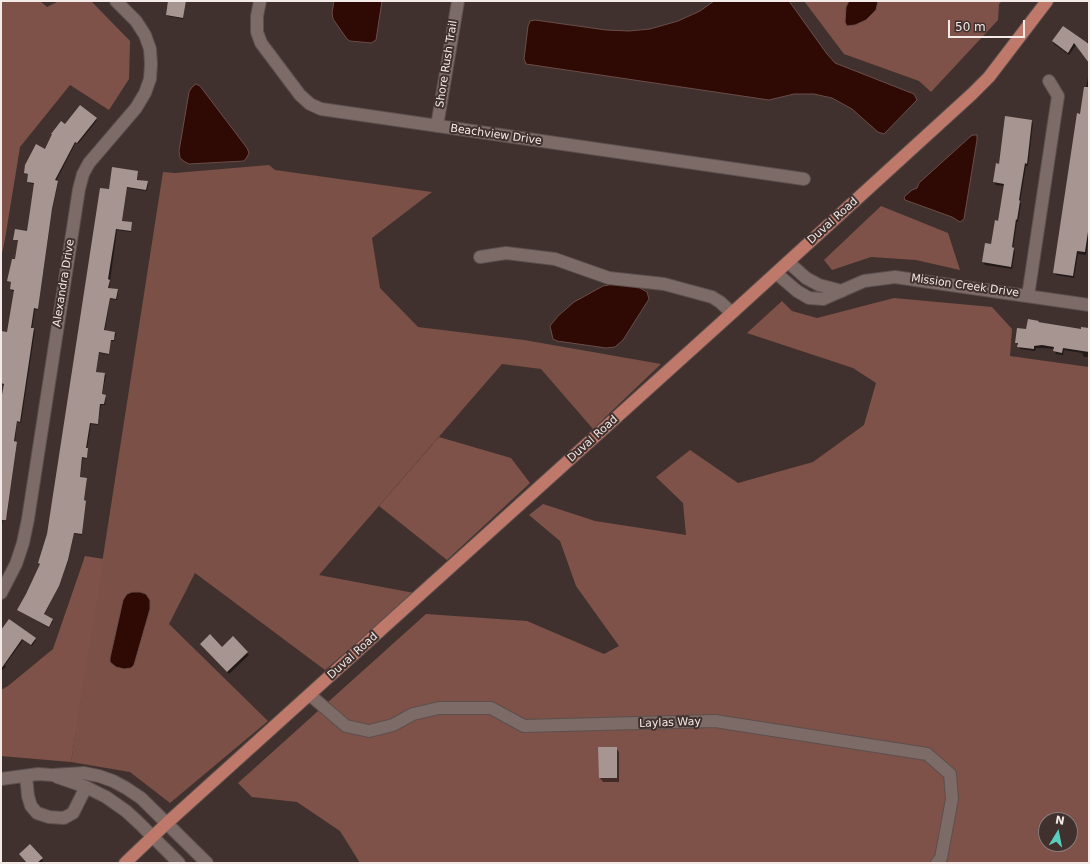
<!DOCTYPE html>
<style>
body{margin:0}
#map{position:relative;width:1090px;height:864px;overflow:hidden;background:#40312e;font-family:"DejaVu Sans",sans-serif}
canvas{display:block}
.frame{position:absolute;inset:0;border:2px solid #f4eae8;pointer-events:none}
.north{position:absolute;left:1038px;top:812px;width:40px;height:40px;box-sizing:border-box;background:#40312e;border:1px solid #887b78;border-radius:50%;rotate:10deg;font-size:11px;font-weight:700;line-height:16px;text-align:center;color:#f4eae8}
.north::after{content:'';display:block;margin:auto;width:14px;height:18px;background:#5acebd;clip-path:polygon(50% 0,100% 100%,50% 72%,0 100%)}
.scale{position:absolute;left:948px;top:20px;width:77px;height:18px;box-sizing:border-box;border:2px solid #f4eae8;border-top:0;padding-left:5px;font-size:12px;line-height:14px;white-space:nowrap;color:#f4eae8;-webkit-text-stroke:3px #40312e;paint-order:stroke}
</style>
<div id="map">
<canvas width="1090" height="864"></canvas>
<div class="frame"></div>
<div class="north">N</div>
<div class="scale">50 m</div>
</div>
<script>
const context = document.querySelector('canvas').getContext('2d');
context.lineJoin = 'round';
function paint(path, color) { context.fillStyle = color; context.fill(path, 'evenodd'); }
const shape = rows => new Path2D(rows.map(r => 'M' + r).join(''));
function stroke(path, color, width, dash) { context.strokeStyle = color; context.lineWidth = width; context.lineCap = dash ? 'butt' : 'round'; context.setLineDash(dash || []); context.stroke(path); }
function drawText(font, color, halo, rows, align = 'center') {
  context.font = font + ' "DejaVu Sans",sans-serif'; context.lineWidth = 4; context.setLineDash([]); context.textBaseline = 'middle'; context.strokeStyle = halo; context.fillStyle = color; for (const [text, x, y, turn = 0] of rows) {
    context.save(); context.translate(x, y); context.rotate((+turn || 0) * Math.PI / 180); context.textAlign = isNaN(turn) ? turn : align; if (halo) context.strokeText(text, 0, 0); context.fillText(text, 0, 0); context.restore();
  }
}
paint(shape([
 [269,165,275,170,432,192,372,238,380,288,418,327,524,340,661,364,593,429,541,369,502,364,319,575,414,593,325,670,195,573,169,624,268,721,170,803,130,772,71,762,163,172,175,173]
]), '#7b5047');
paint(shape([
 [1,1,40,1,47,7,59,1,91,1,130,41,129,79,109,110,70,85,20,147,5,239,1,258],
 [804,1,849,1,846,7,855,25,866,19,876,10,877,1,1002,1,999,4,998,20,931,92,919,81,844,54],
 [881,206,948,233,960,270,916,260,871,257,832,270,824,260],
 [894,298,992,307,1012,329,1010,356,1089,367,1089,863,360,863,340,831,297,802,252,797,238,783,426,614,527,621,604,654,619,646,576,586,560,541,529,515,543,504,595,521,686,535,683,503,656,477,690,450,738,483,813,462,864,425,876,383,853,368,747,333,782,301,792,311,817,318],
 [1046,820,1070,820,1070,844,1046,844],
 [439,437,511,458,530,483,447,560,379,506],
 [85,556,104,559,71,762,1,756,1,690,8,686,53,649]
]), '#7f5249');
const water = shape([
 [334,1,382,1,376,40,371,43,350,41,347,39,333,19,332,13,334,1],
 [714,1,789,1,827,54,835,63,914,94,917,100,884,134,878,132,852,109,832,98,814,94,794,94,769,100,526,64,524,59,528,26,530,21,535,20,606,30,629,31,650,29,678,21,700,11,714,1],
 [849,1,878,1,876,10,866,20,855,25,847,26,845,22,846,7,849,1],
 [196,84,200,86,247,148,249,153,247,157,244,161,189,164,185,162,180,158,179,151,189,92,192,87,196,84],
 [973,135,977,135,977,140,964,219,960,222,952,217,905,200,904,197,912,190,917,188,919,183,971,136,973,135],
 [614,284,638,287,647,292,649,299,623,340,615,347,606,348,557,341,553,339,550,326,558,316,574,302,603,286,614,284],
 [132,592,140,592,146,594,150,600,150,609,134,665,131,668,124,669,116,667,110,662,110,658,123,600,127,594,132,592]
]);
paint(water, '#2f0a05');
stroke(water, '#6a4d49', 1);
paint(shape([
 [169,1,186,1,183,19,167,16],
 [1063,27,1086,43,1089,40,1089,62,1076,45,1069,55,1054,44,1053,42],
 [1089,71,1089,236,1086,255,1078,254,1074,278,1056,275,1054,272],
 [80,106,97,120,78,144,76,142,56,181,58,183,52,211,38,310,35,309,32,329,35,330,21,423,17,422,15,442,17,444,7,516,4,516,1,529,1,406,4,385,1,384,1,332,8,333,15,291,12,291,12,283,8,281,12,260,16,260,19,241,14,239,28,232,35,184,28,183,29,175,25,173,45,150],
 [1031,121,1033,123,1028,166,1026,166,1020,202,1021,204,1018,222,1017,222,1013,248,1015,251,1012,269,985,265,983,262,992,245,998,222,1004,186,996,185,994,182,1000,165],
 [113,169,138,172,138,181,147,182,148,184,147,191,127,188,122,222,131,223,131,232,117,230,109,289,117,290,118,291,117,300,110,299,105,331,115,333,116,334,114,341,111,341,109,355,99,353,96,373,105,374,106,376,102,395,106,397,105,405,101,405,98,425,91,424,87,449,88,451,87,459,83,458,80,478,86,479,87,480,84,501,86,503,82,535,74,534,68,562,58,587,44,615,53,621,49,628,18,610,27,595,40,565,39,563,48,534],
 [1027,330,1089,330,1089,357,1084,357,1082,353,1064,350,1063,355,1056,354,1054,349,1044,348,1036,348,1035,351,1020,349,1016,342],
 [9,620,36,640,32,646,23,640,5,665,6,667,1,671,1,631],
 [203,647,247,653,249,655,229,674],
 [616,748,619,752,619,782,603,782,600,778],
 [1,802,2,838,1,838],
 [42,858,43,861,41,863,27,863]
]), '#0007');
paint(shape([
 [168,1,186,1,183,18,166,15],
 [1063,26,1089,44,1089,63,1074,43,1068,53,1052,41],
 [1084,87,1089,87,1089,225,1085,252,1077,251,1073,276,1053,273,1077,113,1080,114],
 [80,105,97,118,77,143,75,142,55,180,58,181,52,209,38,309,34,308,31,328,34,328,20,422,17,421,14,441,17,442,6,520,1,520,1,400,4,384,1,383,1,331,7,332,14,290,10,289,11,282,7,281,12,259,15,259,18,240,13,240,15,229,27,231,30,211,34,183,27,182,28,174,24,173,25,165,36,144,45,149,52,134,51,134,61,121,65,124],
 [1005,116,1032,120,1027,164,1025,163,1019,200,1020,201,1017,220,1016,219,1012,247,1014,248,1011,267,982,262,985,243,991,244,995,220,998,221,1004,184,993,182,996,163,999,164],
 [112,167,138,171,137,180,148,181,146,190,127,187,122,221,132,222,131,231,116,229,108,279,110,280,108,288,118,289,116,299,110,298,104,330,115,332,114,340,111,340,109,354,99,352,96,372,105,373,102,394,106,395,104,404,100,404,98,424,90,423,86,448,88,448,87,458,82,457,80,477,87,478,84,500,86,501,82,534,74,533,68,560,59,586,44,614,53,619,49,627,17,610,26,594,40,564,38,563,47,534,100,188,109,189],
 [1028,319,1039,321,1038,322,1081,329,1081,327,1089,328,1089,352,1063,348,1062,353,1053,351,1054,347,1042,345,1034,346,1034,349,1017,347,1018,343,1015,343,1017,328,1026,329],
 [9,619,36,638,31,645,22,639,1,669,1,630],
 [210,634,222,647,233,636,248,652,227,672,200,644],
 [598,747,617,747,617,778,599,778],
 [30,844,43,858,37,863,27,863,19,854]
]), '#a79591');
const minor = shape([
 [260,1,257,16,257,32,261,43,300,95,310,104,321,109,804,179],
 [437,126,458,1],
 [480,257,506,253,555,259,609,278,664,284,712,297,720,302,732,313],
 [788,262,806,278,819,285,842,291],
 [776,273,797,291,809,298,823,299,864,281,895,277,1089,305],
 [1028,296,1058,96,1049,81],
 [1,593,16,564,23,543,28,519,79,189,83,174,89,163,136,108,145,93,150,79,151,64,150,49,145,35,136,21,116,1],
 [310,695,346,726,369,731,393,725,413,714,439,708,491,708,524,726,715,721,927,754,950,774,952,799,941,858,937,863],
 [26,776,28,796,31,806,37,813,49,817,64,818,73,813,86,787],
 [57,777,86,787,106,797,126,811,139,823,179,863],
 [1,779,38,774,52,775,84,773,99,776,113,781,126,788,141,798,207,863]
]);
const major = shape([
 [125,863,167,823,732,313,972,94,989,77,1047,1]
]);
stroke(minor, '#5c4f4d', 14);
stroke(major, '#5c4f4d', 14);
stroke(minor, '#7c6b67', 12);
stroke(major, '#bf796b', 12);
drawText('11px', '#f4eae8', '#40312e', [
 ["Shore Rush Trail",447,64,-81],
 ["Beachview Drive",496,135,8],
 ["Duval Road",833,221,-42],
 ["Alexandra Drive",64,283,-81],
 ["Mission Creek Drive",965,286,8],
 ["Duval Road",593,439,-42],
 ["Duval Road",353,656,-42],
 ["Laylas Way",670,723,-2]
]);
</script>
